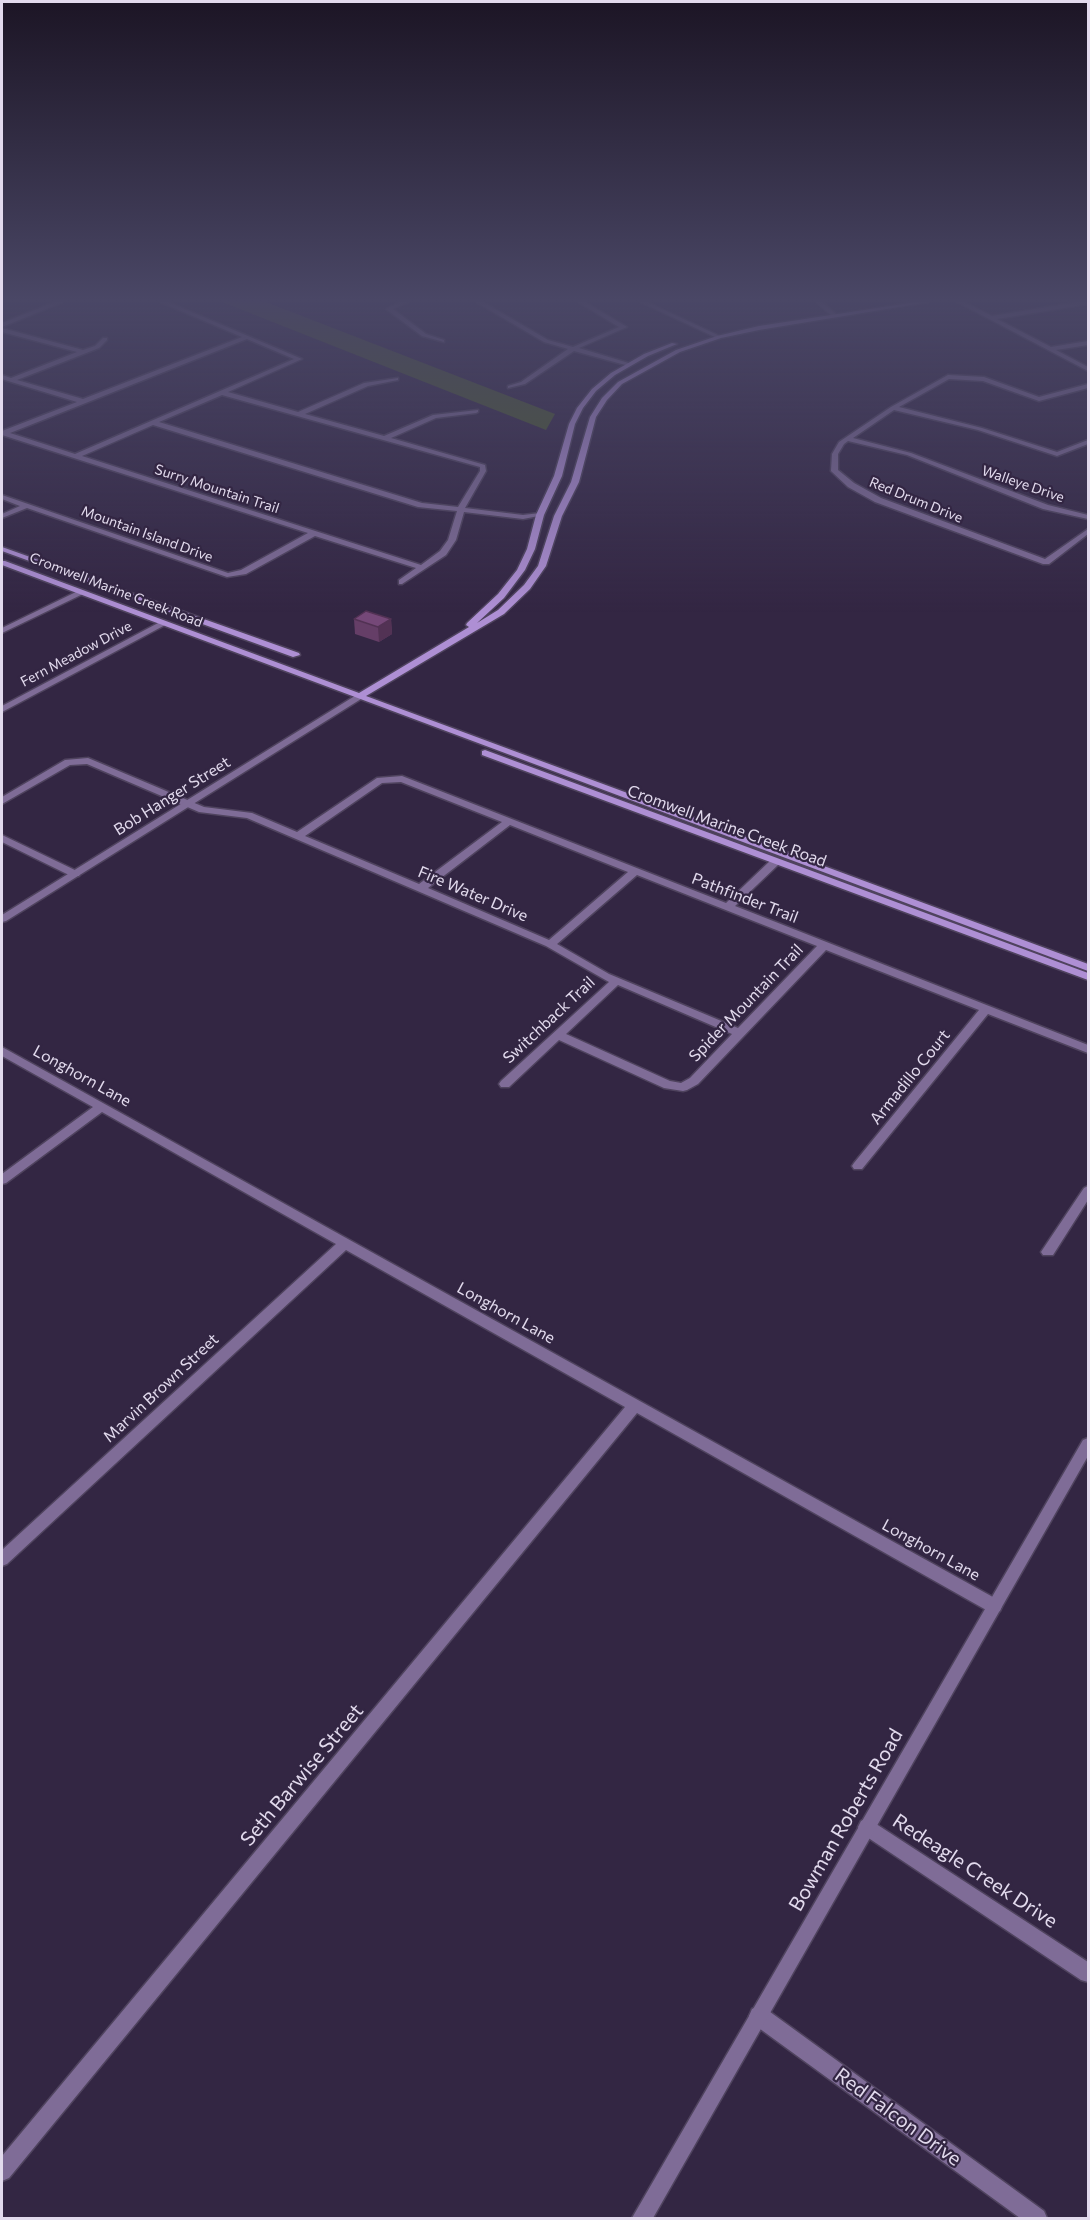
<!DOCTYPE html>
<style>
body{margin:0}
#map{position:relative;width:1090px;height:2220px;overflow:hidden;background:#332643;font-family:Commissioner,sans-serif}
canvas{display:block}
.frame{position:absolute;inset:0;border:3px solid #e2daed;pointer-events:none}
</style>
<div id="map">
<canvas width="1090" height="2220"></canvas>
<div class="frame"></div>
</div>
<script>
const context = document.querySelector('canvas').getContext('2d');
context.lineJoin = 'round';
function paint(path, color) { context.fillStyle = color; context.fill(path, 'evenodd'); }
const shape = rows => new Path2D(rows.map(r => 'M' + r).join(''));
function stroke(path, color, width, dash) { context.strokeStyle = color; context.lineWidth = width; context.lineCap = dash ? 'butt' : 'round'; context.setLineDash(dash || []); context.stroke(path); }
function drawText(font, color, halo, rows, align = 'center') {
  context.font = font + ' Commissioner,sans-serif'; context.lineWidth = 4.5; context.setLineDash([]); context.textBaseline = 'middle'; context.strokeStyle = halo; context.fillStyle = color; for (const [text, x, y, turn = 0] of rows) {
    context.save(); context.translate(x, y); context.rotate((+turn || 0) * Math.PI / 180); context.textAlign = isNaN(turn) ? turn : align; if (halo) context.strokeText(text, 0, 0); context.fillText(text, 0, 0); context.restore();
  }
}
paint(shape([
 [222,302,266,302,555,414,546,430]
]), '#4a5a29');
const minor = shape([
 [55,302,63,302,2,327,2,323,55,302],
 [160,302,168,302,302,359,228,392,298,412,364,383,398,378,398,380,368,386,305,414,384,436,433,415,478,410,478,412,476,413,436,418,391,438,485,465,486,471,465,508,523,515,540,513,544,515,523,519,464,512,456,540,446,555,402,584,399,584,399,580,416,568,315,536,246,574,227,577,27,508,2,518,2,514,20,506,2,499,2,495,228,573,241,570,308,533,2,435,2,431,77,402,8,381,2,379,2,375,11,378,77,352,2,332,2,328,83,350,95,346,103,338,107,338,107,340,99,348,17,380,83,399,242,337,160,302],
 [247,339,294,359,75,454,10,433,247,339],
 [222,395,480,467,480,471,458,507,422,503,159,422,222,395],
 [153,425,418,507,457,511,448,540,440,551,421,565,82,456,153,425],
 [400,302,408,302,393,309,426,334,444,340,444,342,422,336,386,309,400,302],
 [476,302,483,302,548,340,573,347,619,327,578,302,585,302,627,327,579,348,632,364,629,366,574,351,525,384,508,388,508,386,521,382,568,349,544,342,476,302],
 [816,302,822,302,838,316,833,317,816,302],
 [957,302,964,302,992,316,1078,302,1088,302,1088,304,997,319,1051,347,1088,341,1088,345,1056,350,1088,367,1088,371,957,302],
 [948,375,984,377,1039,397,1088,384,1088,388,1039,401,983,381,949,379,899,407,982,428,1057,452,1088,440,1088,444,1057,456,978,430,894,410,853,438,911,453,1048,505,1088,515,1088,519,1043,509,907,455,848,441,844,444,838,454,838,470,854,483,881,498,1045,559,1088,529,1088,534,1049,564,1043,564,875,502,848,487,831,471,832,454,839,442,891,407,948,375],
 [78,591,85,593,2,633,2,628,78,591],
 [160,622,167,624,2,712,2,706,160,622],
 [88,758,204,807,252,813,297,832,377,778,402,776,726,903,771,860,779,860,779,864,735,906,1088,1045,1088,1053,988,1014,862,1169,854,1169,852,1166,854,1163,979,1010,826,950,698,1084,687,1090,683,1091,664,1088,559,1040,509,1087,501,1087,499,1084,501,1081,609,982,546,946,247,818,199,812,87,764,70,765,2,804,2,797,65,760,88,758],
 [401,782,502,822,419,884,305,836,382,783,401,782],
 [510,825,628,872,549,940,428,888,510,825],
 [637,875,817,946,738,1028,609,974,557,944,637,875],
 [618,985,732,1034,690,1078,681,1083,670,1081,566,1034,618,985],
 [2,835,79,872,80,874,79,876,71,876,2,842,2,835],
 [2,1047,1000,1601,1002,1606,1000,1611,994,1613,988,1611,637,1413,9,2178,2,2181,2,2156,625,1407,346,1250,7,1564,2,1566,2,1550,336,1244,102,1112,6,1183,2,1184,2,1174,93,1107,2,1056,2,1047],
 [1088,1186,1088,1200,1053,1255,1043,1255,1041,1252,1043,1249,1084,1188,1088,1186],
 [867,1818,1088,1962,1088,1982,1081,1980,861,1833,858,1827,861,1821,867,1818],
 [759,2006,766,2009,1044,2211,1047,2218,1020,2218,752,2023,749,2016,752,2009,759,2006]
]);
const tertiary = shape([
 [640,302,647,302,722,337,717,338,640,302],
 [358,694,361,695,361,699,6,921,2,922,2,915,358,694],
 [1088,1438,1088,1456,653,2218,632,2218,1083,1440,1088,1438]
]);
const secondary = shape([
 [916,302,929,302,759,330,721,338,680,352,622,384,607,400,596,417,579,482,562,516,546,566,530,589,504,614,366,696,1088,964,1088,971,2,565,2,561,5,561,359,693,469,627,466,625,467,623,498,594,517,570,527,549,536,515,554,476,569,424,577,408,592,389,611,373,644,354,672,343,677,344,648,356,615,375,596,391,583,408,575,424,562,476,544,515,535,549,525,570,504,598,477,623,498,610,524,585,538,566,554,516,571,482,590,417,602,398,618,382,676,350,717,336,759,326,916,302],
 [2,547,299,653,300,655,293,657,2,551,2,547],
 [485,750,1088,973,1088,980,482,755,482,751,485,750]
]);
stroke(minor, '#4f435e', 3);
stroke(tertiary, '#4f435e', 3);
stroke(secondary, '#4f435e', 3);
paint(minor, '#7f6c97');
paint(tertiary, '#7f6c97');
paint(secondary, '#ae8fd4');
paint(shape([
 [354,619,391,619,392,634,379,642,355,634]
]), '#653e67');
paint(shape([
 [391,619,392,634,379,642,378,627]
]), '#523254');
const building = shape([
 [366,611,391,619,378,627,354,619,366,611]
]);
paint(building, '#754878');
stroke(building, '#523254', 1.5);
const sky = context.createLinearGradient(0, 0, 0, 613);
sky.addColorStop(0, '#1c1525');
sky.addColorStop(0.49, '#4a4766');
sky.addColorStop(1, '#4a476600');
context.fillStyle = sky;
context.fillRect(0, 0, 1090, 613);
drawText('14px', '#e2daed', '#332643', [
 ["Walleye Drive",1023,484,19],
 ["Surry Mountain Trail",217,489,18],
 ["Red Drum Drive",916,500,22],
 ["Mountain Island Drive",147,534,20],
 ["Cromwell Marine Creek Road",116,590,21],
 ["Fern Meadow Drive",76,654,-28]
]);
drawText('16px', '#e2daed', '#332643', [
 ["Bob Hanger Street",172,796,-32],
 ["Cromwell Marine Creek Road",727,826,20],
 ["Fire Water Drive",473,894,23],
 ["Pathfinder Trail",745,898,21],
 ["Spider Mountain Trail",746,1003,-46],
 ["Switchback Trail",549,1020,-43],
 ["Longhorn Lane",82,1076,29],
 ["Armadillo Court",910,1077,-51],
 ["Longhorn Lane",506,1313,29],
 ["Marvin Brown Street",161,1388,-43],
 ["Longhorn Lane",931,1550,29]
]);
drawText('20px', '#e2daed', '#332643', [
 ["Seth Barwise Street",302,1775,-50],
 ["Bowman Roberts Road",846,1820,-60],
 ["Redeagle Creek Drive",975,1871,33],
 ["Red Falcon Drive",898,2117,36]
]);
</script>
